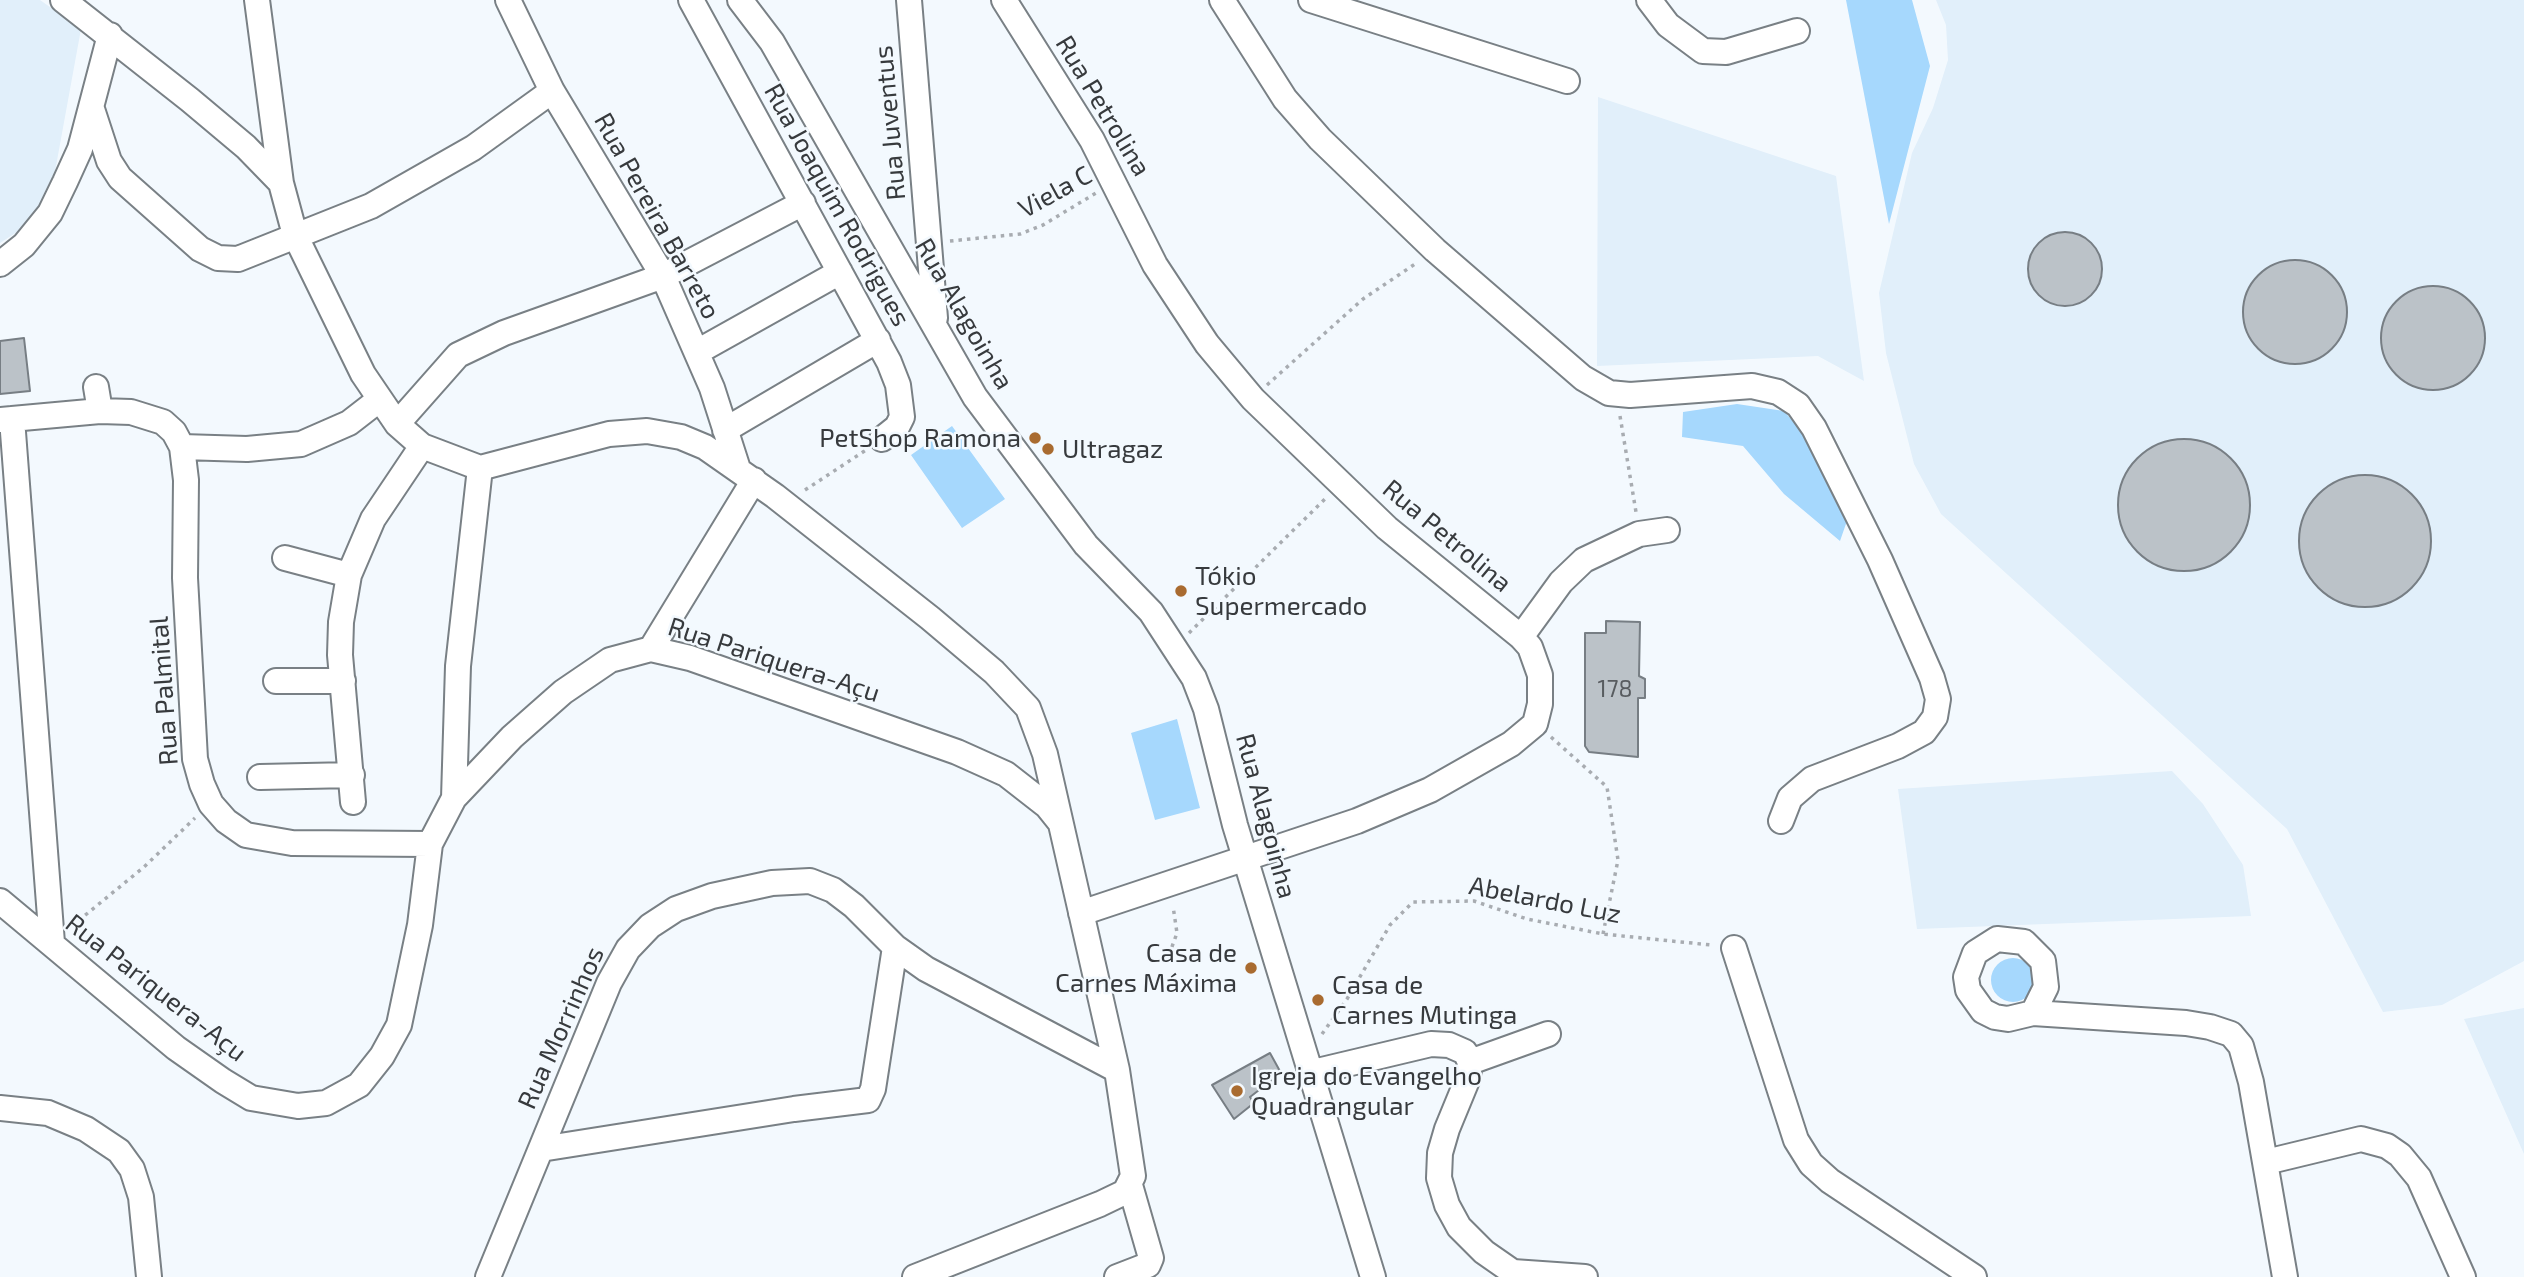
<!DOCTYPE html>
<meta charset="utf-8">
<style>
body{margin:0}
canvas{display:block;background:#f3f9fe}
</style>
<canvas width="2524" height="1277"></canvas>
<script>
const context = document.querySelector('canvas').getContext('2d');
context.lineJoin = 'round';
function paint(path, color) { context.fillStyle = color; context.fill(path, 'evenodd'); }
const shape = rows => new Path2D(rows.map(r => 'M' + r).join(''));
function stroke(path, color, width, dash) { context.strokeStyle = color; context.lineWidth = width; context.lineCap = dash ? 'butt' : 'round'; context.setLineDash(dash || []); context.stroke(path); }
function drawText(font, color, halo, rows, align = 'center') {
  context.font = font + ' "Exo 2",sans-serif'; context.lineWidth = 5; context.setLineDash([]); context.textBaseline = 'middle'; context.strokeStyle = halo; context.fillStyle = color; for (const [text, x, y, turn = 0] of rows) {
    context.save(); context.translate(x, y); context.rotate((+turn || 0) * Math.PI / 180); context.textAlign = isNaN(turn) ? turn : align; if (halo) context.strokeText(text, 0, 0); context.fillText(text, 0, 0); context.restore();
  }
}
paint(shape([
 [0,0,40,0,81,29,50,199,20,230,0,243],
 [1936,0,2524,0,2524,961,2442,1005,2383,1012,2287,829,1941,514,1914,464,1886,353,1879,293,1912,153,1933,108,1948,60,1946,25],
 [1598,97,1836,176,1864,381,1818,356,1597,366],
 [2172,771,2203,804,2243,865,2251,916,1917,929,1898,789],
 [2524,1008,2524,1154,2464,1019]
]), '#e1effa');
paint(shape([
 [1846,0,1912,0,1930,66,1889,224],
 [1737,404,1784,411,1809,440,1848,518,1840,541,1784,494,1743,446,1682,437,1683,412],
 [952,426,1005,499,962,528,911,455],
 [1177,719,1200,808,1155,820,1131,733],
 '1991 980a22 22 0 1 1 44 0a22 22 0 1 1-44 0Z'
]), '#a6d8fd');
const building = shape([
 '2028 269a37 37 0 1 1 74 0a37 37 0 1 1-74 0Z',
 '2243 312a52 52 0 1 1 104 0a52 52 0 1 1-104 0Z',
 '2381 338a52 52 0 1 1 104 0a52 52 0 1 1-104 0Z',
 [24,338,30,391,0,394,0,341,24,338],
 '2118 505a66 66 0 1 1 132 0a66 66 0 1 1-132 0Z',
 '2299 541a66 66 0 1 1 132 0a66 66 0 1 1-132 0Z',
 [1606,621,1640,622,1639,676,1645,679,1645,698,1638,698,1638,757,1589,752,1585,746,1585,633,1606,633,1606,621],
 [1270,1053,1281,1073,1250,1097,1254,1103,1234,1119,1212,1085,1270,1053]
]);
paint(building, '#bbc2c8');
stroke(building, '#777e84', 2);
const minor = shape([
 [63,0,190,100,246,147,281,183,295,235,363,374,397,424,422,446,480,468,609,434,647,431,681,437,705,447,775,496,930,618,994,672,1028,708,1045,754,1117,1070,1133,1176,1125,1192,1100,1204,915,1277],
 [257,0,281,183],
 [508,0,552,91,663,276,712,388,738,469],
 [691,0,889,362,898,385,902,417,897,427,882,439],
 [740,0,772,42,975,397,1086,545,1151,612,1194,678,1206,709,1235,825,1373,1277],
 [909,0,935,318],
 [1004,0,1092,140,1155,265,1207,344,1253,399,1387,528,1521,637,1530,647,1540,675,1540,704,1535,724,1511,744,1430,790,1357,821,1081,913],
 [1222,0,1285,99,1320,139,1435,250,1583,378,1609,393,1630,395,1752,386,1778,392,1798,405,1814,428,1880,560,1932,678,1938,699,1935,717,1924,732,1898,746,1812,779,1790,798,1781,821],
 [1311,0,1567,81],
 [1649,0,1668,25,1703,51,1726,52,1797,31],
 [92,109,109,161,120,178,200,249,218,258,238,259,371,206,473,148,552,91],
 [0,264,24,245,50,213,65,182,80,149,110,35],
 [697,352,840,272],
 [96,387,100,411],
 [12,419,52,943],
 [0,420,100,411,131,412,163,422,174,432,182,447,186,480,185,578,192,704,195,759,202,784,211,804,226,821,246,835,292,843,430,844,454,798,458,666,480,468],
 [397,424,458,355,504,333,663,276,803,203],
 [725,430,878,340],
 [182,447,247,449,301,444,349,423,380,399],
 [285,558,349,575],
 [1521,637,1561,582,1584,560,1639,534,1667,530],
 [651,649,754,480],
 [276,681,343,681],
 [260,777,352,775],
 [454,798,512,737,563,692,610,660,651,649,690,658,957,752,1006,774,1047,806,1059,821],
 [353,802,340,655,341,622,349,575,373,519,422,446],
 [0,901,176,1048,223,1081,251,1098,298,1106,326,1103,359,1085,382,1056,399,1025,420,925,430,844],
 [1997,939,2024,942,2043,961,2046,987,2033,1013,2008,1019,1995,1017,1983,1011,1968,990,1966,977,1975,953,1997,939],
 [1734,948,1796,1140,1811,1164,1830,1181,1974,1277],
 [2033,1013,2186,1023,2210,1027,2231,1034,2241,1046,2251,1082,2285,1277],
 [1470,1062,1548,1034],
 [1309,1073,1431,1044,1449,1045,1465,1052,1470,1062,1468,1078,1447,1129,1440,1153,1439,1178,1447,1205,1459,1227,1484,1252,1520,1277],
 [0,1108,48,1113,86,1129,119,1151,132,1169,141,1197,149,1277],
 [541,1149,794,1109,868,1100,873,1089,895,947],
 [2266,1162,2361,1139,2387,1146,2400,1155,2419,1178,2463,1277],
 [1513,1272,1585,1277],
 [488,1277,609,983,628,949,650,926,676,909,712,896,772,883,810,881,833,890,854,906,895,947,926,969,1117,1070],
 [1117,1277,1148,1265,1151,1258,1130,1185]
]);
stroke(minor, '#798085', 28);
stroke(shape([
 [950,241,1020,234,1043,225,1096,193],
 [1267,385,1363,299,1418,262],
 [1620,416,1636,512],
 [805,490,866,450],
 [1189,633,1326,498],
 [1551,737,1607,787,1618,860,1603,934],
 [72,926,144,867,195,818],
 [1169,955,1177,933,1173,906],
 [1322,1034,1347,999,1390,925,1413,902,1474,901,1527,919,1603,934,1711,945]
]), '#a8acb1', 3.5, [3.5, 5]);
stroke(minor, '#fff', 24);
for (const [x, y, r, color] of [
 [1035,438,7,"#a96b30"],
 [1048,449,7,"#a96b30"],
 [1181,591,7,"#a96b30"],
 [1251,968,7,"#a96b30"],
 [1318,1000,7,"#a96b30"],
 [1237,1091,7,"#a96b30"]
]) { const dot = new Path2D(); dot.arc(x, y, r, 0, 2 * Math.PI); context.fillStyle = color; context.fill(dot); stroke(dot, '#f3f9fe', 2.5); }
drawText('23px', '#585c60', null, [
 ["178",1615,689]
]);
drawText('26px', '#373a3d', '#f3f9fe', [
 ["Rua Petrolina",1103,106,59],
 ["Rua Juventus",890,123,-95],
 ["Viela C",1055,192,-29],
 ["Rua Joaquim Rodrigues",837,205,61],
 ["Rua Pereira Barreto",657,216,61],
 ["Rua Alagoinha",964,314,60],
 ["Rua Petrolina",1447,536,40],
 ["Rua Pariquera-Açu",774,660,18],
 ["Rua Palmital",164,691,-94],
 ["Rua Alagoinha",1266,816,75],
 ["Abelardo Luz",1545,900,11],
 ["Rua Pariquera-Açu",156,988,38],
 ["Rua Morrinhos",561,1028,-66]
]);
drawText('26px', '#373a3d', '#f3f9fe', [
 ["PetShop Ramona",1021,438,"right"],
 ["Ultragaz",1062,449],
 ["Tókio",1195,576],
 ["Supermercado",1195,606],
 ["Casa de",1237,953,"right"],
 ["Carnes Máxima",1237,983,"right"],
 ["Casa de",1332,985],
 ["Carnes Mutinga",1332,1015],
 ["Igreja do Evangelho",1251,1076],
 ["Quadrangular",1251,1106]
], 'left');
</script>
